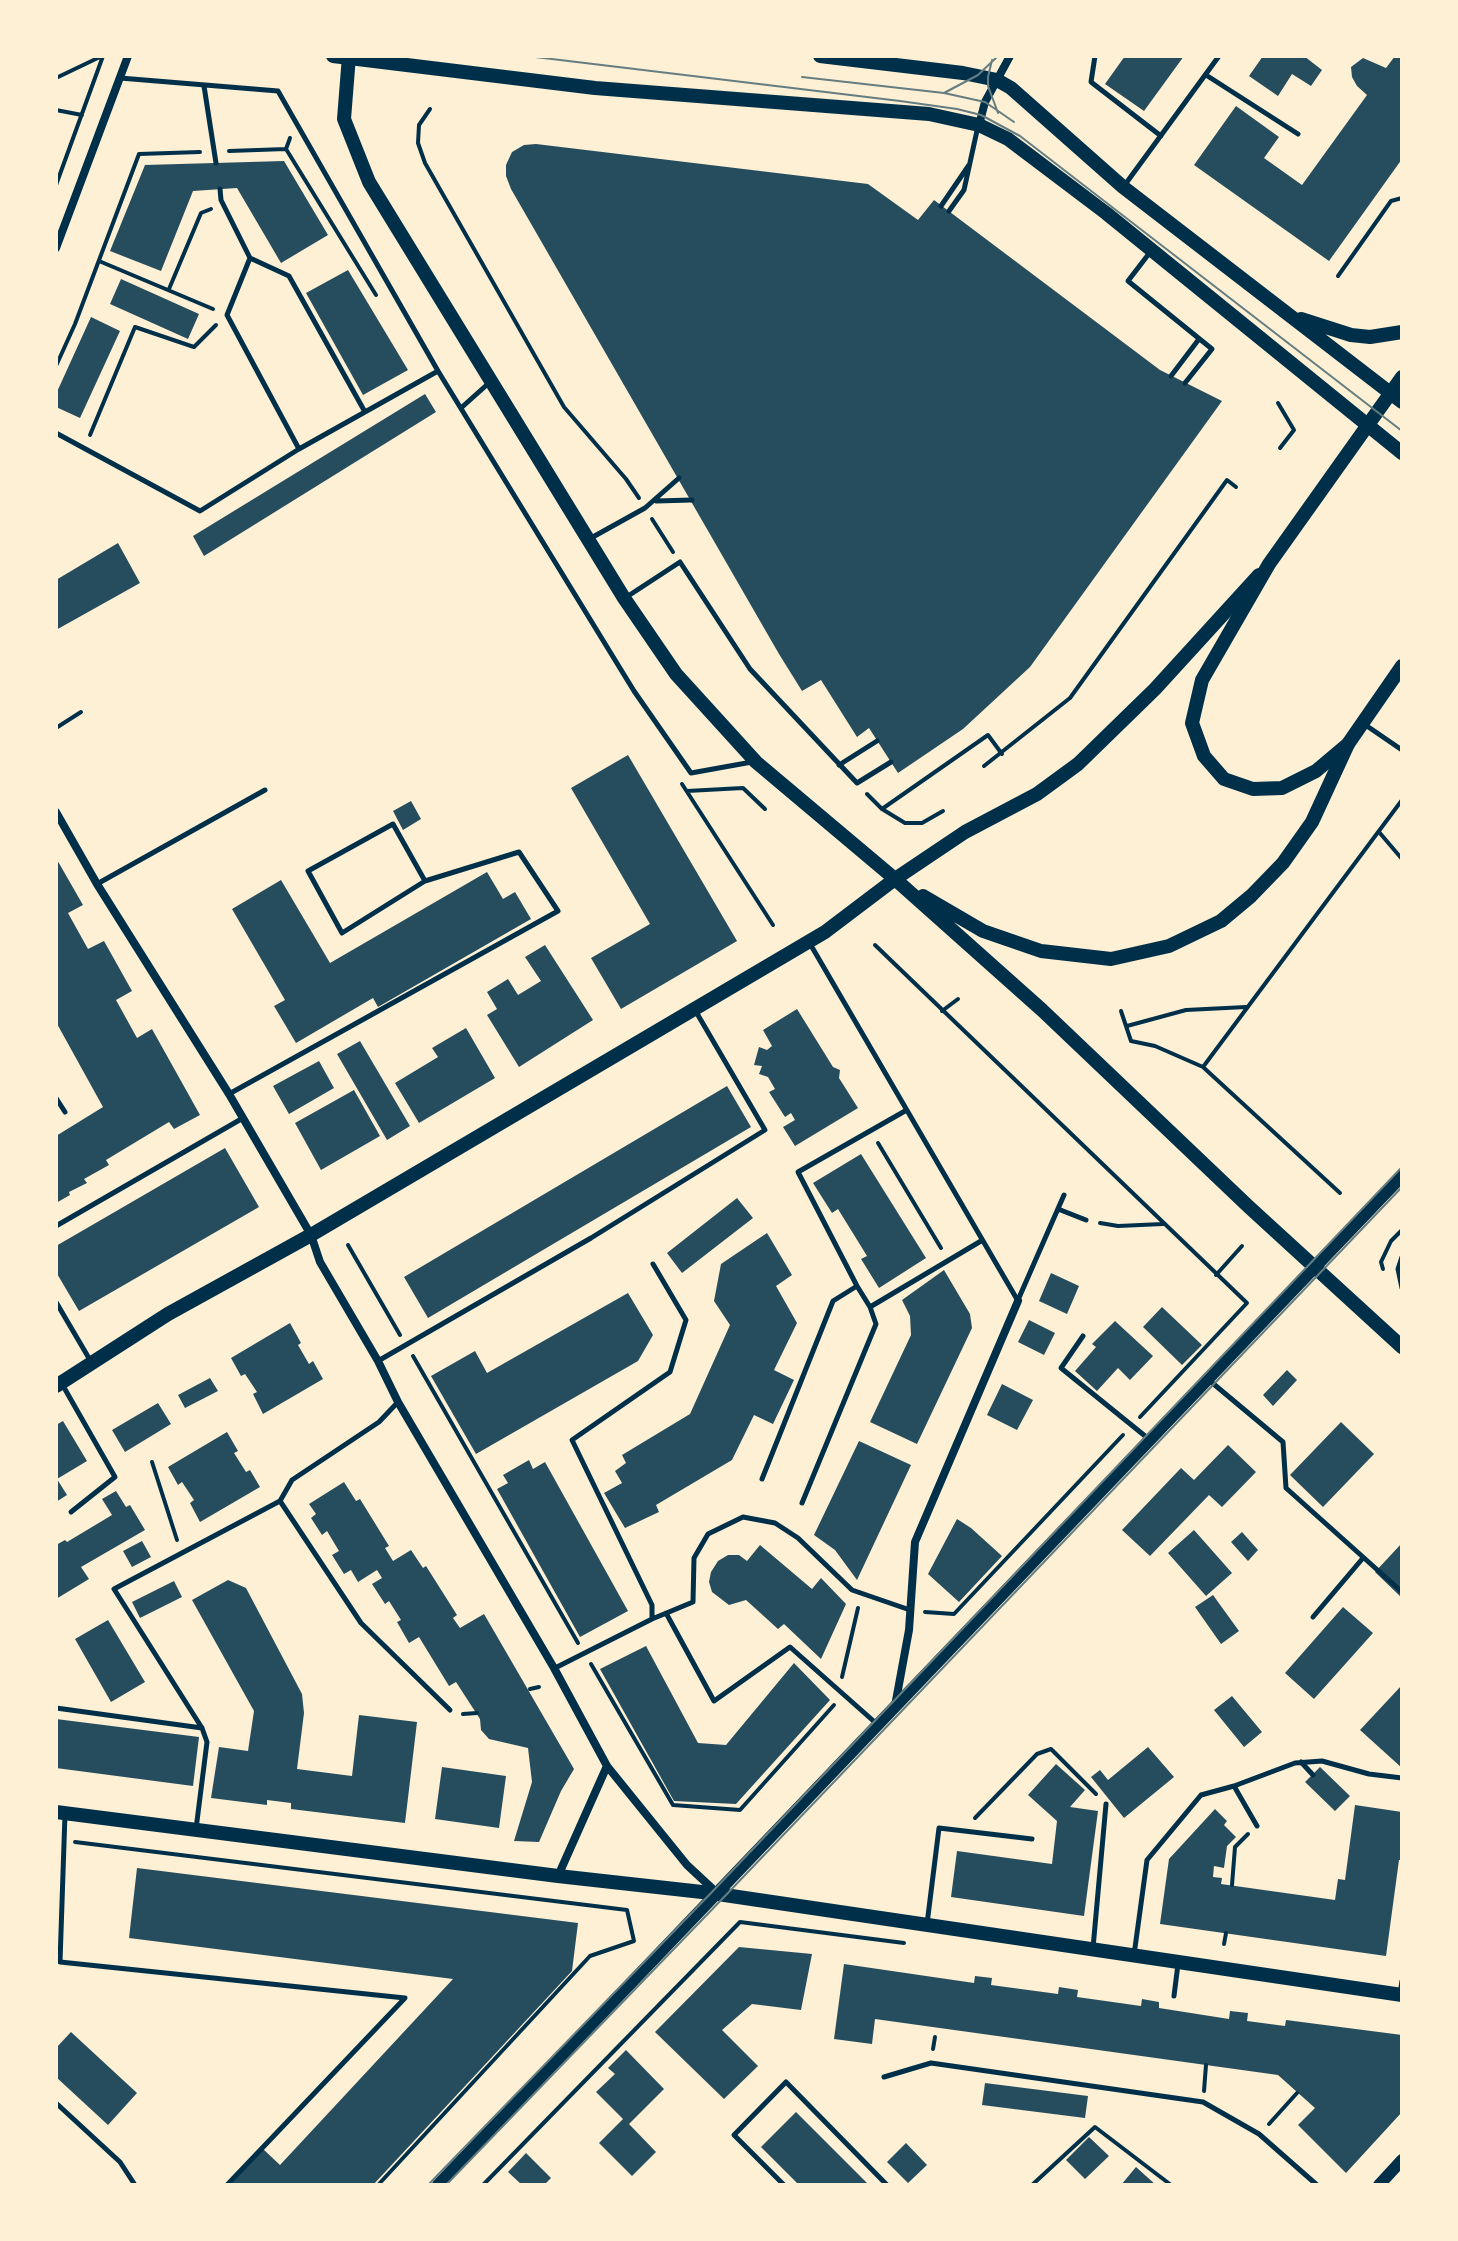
<!DOCTYPE html>
<style>
body{margin:0}
#map{position:relative;width:1458px;height:2241px;overflow:hidden;background:#fdf0d5;font-family:"DM Sans",sans-serif}
canvas{display:block}
.frame{position:absolute;inset:0;border:58px solid #fdf0d5;pointer-events:none}
</style>
<div id="map">
<canvas width="1458" height="2241"></canvas>
<div class="frame"></div>
</div>
<script>
const context = document.querySelector('canvas').getContext('2d');
context.lineJoin = 'round';
function paint(path, color) { context.fillStyle = color; context.fill(path, 'evenodd'); }
const shape = rows => new Path2D(rows.map(r => 'M' + r).join(''));
function stroke(path, color, width, dash) { context.strokeStyle = color; context.lineWidth = width; context.lineCap = dash ? 'butt' : 'round'; context.setLineDash(dash || []); context.stroke(path); }
paint(shape([
 [1125,56,1184,56,1144,111,1105,84],
 [1263,56,1304,56,1322,70,1311,86,1292,74,1278,96,1249,76],
 [1395,56,1402,56,1402,159,1329,261,1194,165,1236,106,1279,137,1264,158,1302,185,1367,95,1357,86,1352,77,1351,67,1363,58,1386,68],
 [536,144,868,184,918,220,934,200,1160,370,1222,401,1030,667,963,729,898,773,869,728,857,737,821,680,802,691,779,654,511,189,506,176,506,165,512,152,524,145],
 [284,161,328,235,281,263,237,188,193,191,161,271,110,251,145,165],
 [348,270,408,370,363,395,306,293],
 [121,279,199,314,188,339,110,304],
 [91,317,120,331,80,418,56,407,56,394],
 [425,394,436,412,204,556,193,536],
 [118,543,140,583,56,630,56,580],
 [628,755,737,941,621,1009,591,958,650,924,571,788],
 [411,801,421,819,403,830,393,811],
 [56,858,83,905,68,913,88,949,104,941,132,991,116,1000,137,1038,152,1029,200,1115,174,1129,169,1122,106,1160,109,1165,84,1179,87,1183,69,1192,70,1195,56,1203,56,1136,103,1107,56,1022],
 [487,872,503,899,515,892,531,919,378,1007,373,998,296,1043,274,1006,285,1000,232,909,281,880,330,963],
 [545,945,593,1020,519,1067,487,1015,497,1009,487,992,508,979,518,995,541,981,525,957],
 [797,1009,833,1067,840,1070,839,1078,858,1108,795,1146,783,1127,795,1120,791,1113,785,1117,769,1092,775,1089,768,1077,759,1074,762,1066,754,1065,759,1047,767,1050,772,1046,763,1030],
 [466,1028,495,1078,419,1123,395,1083,438,1057,432,1048],
 [360,1041,410,1126,387,1140,337,1054],
 [319,1061,334,1088,289,1114,273,1086],
 [727,1086,751,1127,428,1318,404,1277],
 [354,1090,380,1136,321,1170,295,1123],
 [225,1148,259,1207,79,1311,56,1272,56,1246],
 [861,1154,926,1258,879,1288,861,1259,867,1256,838,1209,832,1213,813,1183],
 [737,1198,753,1218,682,1273,667,1253],
 [767,1233,792,1275,776,1286,797,1323,774,1370,794,1380,773,1424,754,1415,732,1460,656,1505,659,1512,625,1528,604,1493,622,1483,615,1471,626,1463,622,1455,690,1414,730,1325,714,1301,721,1264],
 [944,1270,970,1314,972,1328,917,1444,870,1422,911,1335,910,1316,902,1300],
 [1051,1273,1079,1286,1067,1314,1039,1301],
 [628,1293,653,1335,638,1361,476,1454,431,1376,475,1351,487,1373],
 [1162,1307,1202,1345,1182,1365,1143,1327],
 [1029,1320,1055,1333,1044,1355,1018,1342],
 [1115,1321,1153,1356,1130,1380,1118,1368,1097,1391,1075,1371,1096,1347,1092,1344],
 [290,1323,301,1343,298,1345,309,1364,313,1361,323,1379,263,1414,253,1394,257,1392,245,1374,241,1376,231,1358],
 [1287,1370,1297,1380,1273,1406,1263,1395],
 [210,1378,218,1391,185,1408,178,1395],
 [1002,1384,1033,1400,1017,1430,987,1415],
 [158,1403,171,1424,125,1452,112,1430],
 [63,1421,87,1461,57,1479,67,1495,56,1502,56,1425],
 [1341,1422,1374,1454,1323,1507,1290,1475],
 [227,1432,238,1451,234,1453,246,1472,250,1470,260,1487,200,1522,190,1503,194,1500,182,1482,178,1485,168,1467],
 [859,1441,911,1465,857,1580,835,1550,814,1535],
 [1228,1445,1256,1472,1222,1507,1209,1495,1150,1556,1122,1530,1181,1468,1194,1480],
 [529,1460,533,1469,545,1462,628,1611,580,1637,497,1489,508,1483,503,1475],
 [344,1482,356,1501,360,1499,389,1546,385,1548,393,1561,411,1550,423,1568,426,1566,457,1615,453,1618,460,1628,484,1614,574,1769,561,1791,539,1842,514,1841,532,1782,528,1748,489,1739,481,1730,480,1719,456,1682,449,1686,419,1637,409,1643,397,1622,401,1620,389,1601,385,1604,372,1584,382,1578,377,1570,358,1582,351,1570,344,1574,332,1555,339,1551,327,1531,322,1535,311,1518,316,1514,309,1504],
 [116,1491,126,1507,130,1505,145,1530,81,1567,89,1579,56,1599,56,1545,65,1540,67,1542,112,1515,102,1499],
 [957,1519,971,1528,1002,1556,959,1602,928,1574],
 [1194,1530,1232,1573,1206,1596,1168,1553],
 [1242,1532,1258,1550,1248,1561,1231,1542],
 [142,1541,151,1557,132,1567,123,1551],
 [1402,1543,1402,1598,1375,1572],
 [760,1545,812,1589,821,1578,846,1604,821,1659,784,1624,778,1629,746,1600,729,1605,712,1592,709,1582,711,1572,718,1561,728,1555,739,1555,747,1561],
 [228,1580,246,1588,302,1694,304,1713,297,1769,352,1776,359,1715,417,1722,405,1823,291,1809,291,1803,267,1800,267,1805,211,1798,219,1747,248,1751,254,1711,192,1600],
 [174,1581,182,1597,140,1618,132,1602],
 [1213,1595,1239,1631,1221,1644,1195,1607],
 [1343,1607,1373,1633,1314,1699,1285,1673],
 [108,1620,145,1682,111,1702,75,1639],
 [646,1646,698,1743,726,1745,794,1663,830,1700,736,1804,674,1801,600,1669],
 [1402,1685,1402,1768,1360,1730],
 [1232,1696,1262,1732,1244,1747,1214,1710],
 [56,1719,199,1737,193,1786,56,1768],
 [1148,1747,1174,1777,1124,1818,1091,1777,1100,1770,1108,1780],
 [1056,1764,1085,1790,1070,1807,1098,1811,1084,1916,951,1897,957,1851,1052,1864,1057,1821,1028,1795],
 [442,1767,506,1776,499,1828,435,1819],
 [1320,1767,1350,1796,1335,1811,1305,1782],
 [1355,1805,1402,1812,1402,1860,1399,1860,1386,1956,1160,1924,1169,1859,1215,1809,1227,1821,1224,1825,1236,1837,1227,1846,1224,1868,1214,1866,1213,1877,1222,1878,1221,1884,1335,1900,1338,1879,1345,1880],
 [137,1868,578,1923,572,1971,373,2185,230,2185,263,2149,280,2165,453,1979,129,1938],
 [739,1947,812,1954,801,2010,752,2004,722,2030,758,2066,724,2099,655,2032],
 [844,1964,974,1983,975,1976,992,1978,991,1985,1058,1994,1059,1987,1078,1990,1077,1997,1141,2006,1142,1999,1159,2002,1159,2008,1229,2019,1230,2011,1248,2013,1247,2021,1285,2026,1286,2020,1402,2035,1402,2112,1346,2173,1298,2125,1315,2108,1278,2075,875,2019,872,2044,834,2039],
 [71,2032,137,2093,108,2125,56,2077,56,2048],
 [626,2050,664,2089,629,2124,656,2152,632,2176,599,2143,623,2119,596,2092,615,2074,608,2068],
 [985,2083,1088,2096,1085,2118,982,2105],
 [796,2112,869,2185,799,2185,761,2147],
 [1089,2137,1109,2156,1085,2179,1066,2160],
 [906,2143,927,2165,908,2183,887,2162],
 [526,2153,551,2178,544,2185,522,2185,508,2172],
 [1136,2167,1156,2185,1121,2185]
]), '#264d5e');
stroke(shape([
 [56,78,102,56],
 [430,109,419,125,418,143,425,163,564,407,626,479,639,498],
 [56,110,82,115],
 [290,138,286,149,376,295],
 [229,151,286,149],
 [56,185,103,56],
 [99,261,213,309],
 [1338,276,1391,201,1402,198],
 [169,289,201,213,211,209],
 [56,366,75,324,139,154,200,152],
 [1278,403,1294,430,1280,448],
 [90,435,135,327,194,347,216,325],
 [652,519,673,552],
 [56,728,81,712],
 [984,766,1070,698,1227,480,1236,487],
 [682,784,773,925],
 [687,791,743,788,765,809],
 [867,794,882,809,905,823,922,823,943,811],
 [882,809,988,735,1002,754],
 [1379,832,1402,859],
 [875,945,1247,1303,1140,1417],
 [942,1011,958,999],
 [1121,1011,1131,1041,1155,1046,1203,1067,1340,1193],
 [1127,1026,1186,1010,1246,1007],
 [1203,1067,1402,800],
 [878,1143,941,1248],
 [1100,1223,1118,1226,1163,1224],
 [348,1245,400,1335],
 [1383,1269,1381,1262,1391,1241,1402,1230],
 [1216,1275,1242,1246],
 [413,1356,578,1643],
 [152,1462,177,1540],
 [925,1612,954,1614,1123,1435],
 [591,1664,673,1805,740,1810,834,1705],
 [842,1677,858,1608],
 [530,1689,539,1687],
 [463,1714,477,1713],
 [975,1818,1037,1754,1051,1749,1096,1794],
 [75,1842,627,1910,634,1941,590,1956,378,2185],
 [1232,1885,1235,1847,1248,1834],
 [1224,1944,1226,1933],
 [933,2049,935,2037],
 [1204,2091,1206,2065],
 [1269,2124,1297,2093],
 [483,2185,740,1922,904,1943],
 [1032,2185,1095,2127,1171,2185]
]), '#003049', 4);
stroke(shape([
 [1095,56,1091,82,1161,136],
 [1206,75,1298,134],
 [120,78,278,91,438,371,634,691,691,773,752,762],
 [204,86,216,163],
 [1124,186,1219,56],
 [220,189,221,200,250,258,227,315,299,449,438,371],
 [941,206,969,165],
 [949,211,964,190,978,126],
 [1151,251,1128,281,1212,349,1185,383],
 [250,258,289,276,365,412],
 [1171,376,1199,339],
 [461,408,490,382],
 [56,433,200,511,299,449],
 [656,501,692,500],
 [591,538,645,508,679,478],
 [625,598,680,562,750,669,857,783,891,762],
 [1364,724,1402,750],
 [839,765,877,741],
 [97,884,265,790],
 [809,942,1018,1301],
 [229,1094,558,911,519,852,425,881,342,933,308,871,393,824,425,881],
 [56,1098,65,1112],
 [905,1111,798,1172,857,1286,870,1307,981,1241],
 [1058,1209,1086,1220],
 [56,1226,243,1118],
 [1402,1257,1398,1269,1402,1288],
 [1018,1300,1064,1195],
 [56,1302,90,1360],
 [1083,1336,1061,1368,1150,1440],
 [378,1361,591,1238,765,1130,695,1010],
 [1210,1381,1283,1442,1286,1488,1402,1592],
 [62,1384,115,1477,71,1512],
 [762,1479,833,1301,857,1286],
 [280,1501,361,1623,450,1710],
 [802,1503,876,1324,870,1307],
 [666,1613,714,1701,790,1647,878,1725],
 [1313,1617,1363,1558],
 [652,1619,693,1602,694,1558,708,1534,743,1517,775,1523,798,1538,852,1590,910,1610],
 [555,1668,652,1619,652,1605,572,1440,670,1372,686,1320,653,1264],
 [56,1708,202,1728],
 [1301,1762,1313,1775],
 [1234,1786,1257,1826],
 [65,1814,60,1962,405,1998,227,2185],
 [196,1829,207,1742,202,1728,114,1589,280,1501,292,1480,379,1422,398,1402],
 [927,1924,939,1828,1032,1839],
 [1093,1948,1106,1804],
 [1134,1955,1147,1860,1201,1795,1234,1786,1295,1763,1322,1761,1369,1774,1402,1778],
 [1400,1994,1402,1981],
 [1174,1996,1178,1964],
 [884,2077,931,2063,1203,2102,1259,2134,1317,2185],
 [56,2103,120,2162,135,2185],
 [784,2185,734,2135,786,2082,887,2185]
]), '#003049', 5);
stroke(shape([
 [979,125,985,102,1010,56],
 [56,248,128,56],
 [56,812,97,884,229,1094,311,1235,320,1262,378,1361,398,1402,554,1668,607,1766,687,1865,715,1891],
 [895,1706,909,1630,915,1542,1018,1301],
 [558,1876,607,1766]
]), '#003049', 8);
stroke(shape([
 [438,2185,1402,1176],
 [1379,2185,1402,2160]
]), '#003049', 12);
stroke(shape([
 [349,56,344,119,369,182,624,598,676,674,756,762,895,879,1042,1010,1249,1207,1402,1347],
 [923,896,983,931,1041,951,1111,959,1169,946,1221,921,1251,896,1283,863,1312,822,1348,744],
 [56,1386,168,1314,311,1235,825,932,895,879,965,832,1037,794,1078,764,1155,689,1259,575],
 [56,1812,558,1876,711,1893,1402,1995]
]), '#003049', 14);
stroke(shape([
 [333,56,595,88,929,114,979,125,1008,139,1106,213,1402,453],
 [820,56,963,73,997,80,1011,88,1123,187,1402,402],
 [1301,319,1351,335,1370,337,1402,332],
 [1402,377,1269,564,1202,680,1192,723,1204,756,1224,779,1253,789,1282,788,1316,771,1348,744,1402,666]
]), '#003049', 14);
stroke(shape([
 [527,56,900,101,957,109,981,115,1020,136,1402,431],
 [992,60,988,77,988,86,998,113],
 [802,77,944,93,985,102,1014,122],
 [944,93,978,75,998,56],
 [428,2185,711,1893,1402,1167],
 [446,2185,726,1895,1402,1187]
]), '#657d81', 2);
</script>
